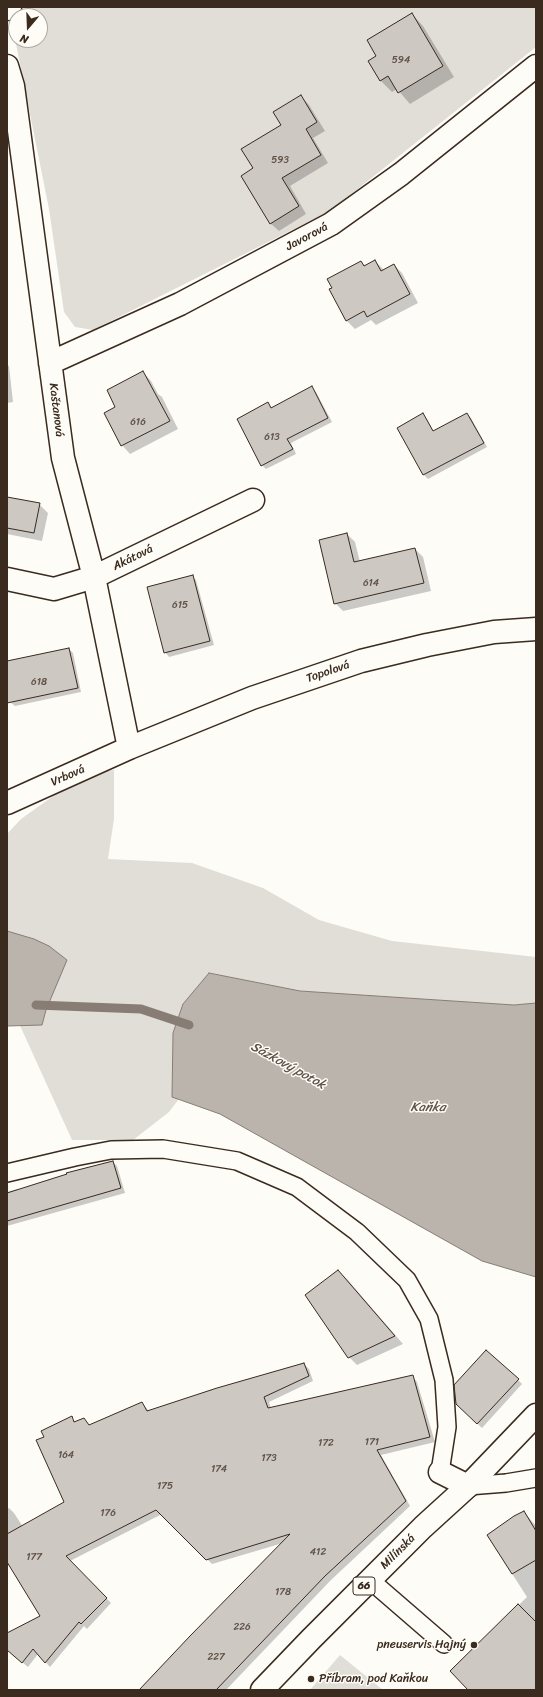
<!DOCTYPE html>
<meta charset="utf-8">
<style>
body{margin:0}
#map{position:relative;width:543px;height:1697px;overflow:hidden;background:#fdfcf7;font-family:Sriracha,sans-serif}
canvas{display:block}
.frame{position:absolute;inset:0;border:8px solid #3b2a1e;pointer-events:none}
.north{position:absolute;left:8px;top:8px;width:40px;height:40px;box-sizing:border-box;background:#fdfcf7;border:1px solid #afa8a0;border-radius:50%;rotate:199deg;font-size:11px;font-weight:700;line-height:16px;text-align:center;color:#3b2a1e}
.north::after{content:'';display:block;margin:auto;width:14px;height:18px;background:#3b2a1e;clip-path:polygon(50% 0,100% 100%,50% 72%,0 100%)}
</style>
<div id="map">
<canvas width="543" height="1697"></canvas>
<div class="frame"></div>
<div class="north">N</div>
</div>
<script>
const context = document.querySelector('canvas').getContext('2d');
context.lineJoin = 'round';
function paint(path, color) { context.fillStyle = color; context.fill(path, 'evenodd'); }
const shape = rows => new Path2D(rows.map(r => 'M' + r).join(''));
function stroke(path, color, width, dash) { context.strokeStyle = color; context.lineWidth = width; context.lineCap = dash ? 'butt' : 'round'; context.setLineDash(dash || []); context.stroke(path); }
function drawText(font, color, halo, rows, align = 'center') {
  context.font = font + ' Sriracha,sans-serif'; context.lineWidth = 3; context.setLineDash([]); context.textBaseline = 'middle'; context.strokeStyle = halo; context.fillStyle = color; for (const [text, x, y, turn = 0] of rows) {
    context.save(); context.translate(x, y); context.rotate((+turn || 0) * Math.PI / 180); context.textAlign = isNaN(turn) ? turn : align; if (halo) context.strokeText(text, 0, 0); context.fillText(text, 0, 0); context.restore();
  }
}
paint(shape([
 [34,7,536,7,536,47,330,211,93,330,75,327,64,312,49,209,15,39,16,25,16,40,40,40,40,16,23,16],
 [114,770,114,819,108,859,192,863,263,888,319,920,392,941,536,957,536,1003,514,1005,300,991,209,973,182,1095,169,1112,133,1140,72,1140,7,997,7,834,21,819,84,774],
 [340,1655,383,1690,310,1690]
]), '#e1ded7');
const water = shape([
 [7,931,34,939,49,946,67,960,46,1010,42,1025,7,1026,7,931],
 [209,973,300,991,514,1005,536,1003,536,1277,482,1261,220,1114,172,1097,173,1033,183,1004,209,973]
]);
paint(water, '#bbb4ad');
stroke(water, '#887d74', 1);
paint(shape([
 [412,14,423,26,454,77,410,104,397,89,392,92,381,81,369,61,377,56],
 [301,96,309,105,325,131,313,138,328,163,290,186,306,214,279,231,270,223,255,169],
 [375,261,384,270,394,265,402,273,418,303,376,325,371,320,355,329,346,320,361,262,366,266],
 [7,365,9,366,13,402,7,403],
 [143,372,151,381,158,394,162,397,178,429,130,454,122,445],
 [312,388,316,392,332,422,291,443,296,454,266,469,262,465,268,404,272,408],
 [423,414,427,419,434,432,467,414,471,418,487,447,428,479,424,475],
 [7,498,39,504,48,513,42,541,7,534],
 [347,534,355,542,360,562,415,549,423,557,431,591,343,611,335,603],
 [192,576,196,580,214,645,169,657,165,652],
 [69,649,73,653,81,692,15,706,10,702,7,686,7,662],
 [113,1162,117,1166,125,1193,7,1226,7,1192,17,1189,18,1190],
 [338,1271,347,1279,403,1344,357,1365,349,1357],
 [304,1364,309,1369,313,1381,269,1402,271,1409,412,1376,417,1382,435,1442,381,1455,410,1506,330,1581,226,1690,144,1690,283,1543,212,1564,162,1514,70,1561,111,1603,87,1629,84,1626,50,1667,38,1654,28,1667,7,1650,7,1634,42,1617,7,1560,7,1509,9,1508,14,1513,23,1527,66,1502,45,1438,71,1418,76,1422,84,1419,90,1426,142,1403,149,1411],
 [518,1380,522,1384,482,1428,461,1408],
 [524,1512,536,1526,536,1690,470,1690,451,1671,527,1597,488,1536]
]), '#0003');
stroke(shape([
 [36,1005,141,1009,189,1025]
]), '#887d74', 9);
const building = shape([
 [412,13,443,66,398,93,388,76,380,81,368,61,376,56,367,40,412,13],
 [301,95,317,122,306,129,321,155,282,178,299,206,270,224,241,176,253,168,241,149,281,125,273,112,301,95],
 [375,260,381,271,394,264,410,294,367,317,364,311,346,321,329,289,332,288,327,279,361,261,364,266,375,260],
 [143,371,170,421,121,446,104,413,115,407,107,390,143,371],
 [312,386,328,418,287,439,293,449,261,466,237,419,268,402,271,408,312,386],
 [423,413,433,431,467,413,484,443,423,475,397,428,423,413],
 [7,497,40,503,34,533,7,528,7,497],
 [347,533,354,562,415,548,424,583,334,604,319,540,347,533],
 [193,575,210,641,164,653,147,587,193,575],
 [69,648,78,688,7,703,7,661,69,648],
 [113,1161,121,1188,7,1221,7,1193,67,1174,66,1173,113,1161],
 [338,1270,395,1336,348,1358,305,1295,338,1270],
 [486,1350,519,1379,477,1424,456,1404,454,1385,486,1350],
 [304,1363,309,1376,264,1397,268,1408,413,1375,430,1437,377,1450,406,1501,325,1576,216,1690,139,1690,190,1636,290,1534,206,1560,156,1510,66,1556,107,1598,81,1624,79,1622,45,1663,33,1649,22,1663,7,1650,7,1633,40,1616,7,1562,7,1534,64,1502,36,1440,44,1437,41,1431,72,1416,74,1422,84,1418,89,1425,142,1402,147,1411,217,1388,304,1363],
 [524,1511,536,1531,536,1560,512,1574,487,1535,514,1516,524,1511],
 [518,1604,536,1622,536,1690,468,1690,450,1671,518,1604]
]);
paint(building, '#cdc8c2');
stroke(building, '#3b2a1e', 1);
const service = shape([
 [7,1173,75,1157,111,1150,163,1149,237,1161,297,1187,357,1232,407,1280,429,1319,444,1380,447,1427,440,1472],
 [468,1486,506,1483,536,1478],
 [370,1580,444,1644]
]);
const minor = shape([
 [7,9,10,7],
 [7,66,13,86,63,458,94,577,129,748],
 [50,363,180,304,331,224,401,174,536,66],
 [7,579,54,589,94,577,253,500],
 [7,803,129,748,252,698,361,661,427,645,494,632,536,629],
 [440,1472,468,1486]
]);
const primary = shape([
 [262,1690,311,1639,423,1527,468,1486,536,1415]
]);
stroke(service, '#3b2a1e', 20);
stroke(minor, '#3b2a1e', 25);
stroke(primary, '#3b2a1e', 25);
stroke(service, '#fdfcf7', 17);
stroke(minor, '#fdfcf7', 22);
stroke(primary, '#fdfcf7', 22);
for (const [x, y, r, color] of [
 [474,1645,4,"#3b2a1e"],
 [311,1679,4,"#3b2a1e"]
]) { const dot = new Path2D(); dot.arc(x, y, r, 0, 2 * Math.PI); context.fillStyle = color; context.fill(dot); stroke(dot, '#fdfcf7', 1.5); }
drawText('10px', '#605247', null, [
 ["594",401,60],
 ["593",280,160],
 ["616",138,422],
 ["613",272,437],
 ["614",371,583],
 ["615",180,605],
 ["618",39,682],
 ["171",372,1442],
 ["172",326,1443],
 ["164",66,1455],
 ["173",269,1458],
 ["174",219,1469],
 ["175",165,1486],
 ["176",108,1513],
 ["412",318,1552],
 ["177",34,1557],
 ["178",283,1592],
 ["226",242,1627],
 ["227",216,1657]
]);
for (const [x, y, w] of [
 [364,1586,22]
]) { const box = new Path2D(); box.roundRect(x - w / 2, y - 9, w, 18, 3); context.fillStyle = '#fdfcf7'; context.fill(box); stroke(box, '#3b2a1e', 1); }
drawText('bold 11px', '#3b2a1e', null, [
 ["66",364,1586]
]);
drawText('12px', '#3b2a1e', '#fdfcf7', [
 ["Javorová",307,237,-28],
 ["Kaštanová",56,410,83],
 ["Akátová",133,558,-26],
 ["Topolová",328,672,-19],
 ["Vrbová",68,776,-24],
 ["Milínská",398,1552,-45]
]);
drawText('12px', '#3b2a1e', '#fdfcf7', [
 ["pneuservis Hajný",466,1645],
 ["Příbram, pod Kaňkou",319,1679,"left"]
], 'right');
drawText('italic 13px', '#615349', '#fdfcf7', [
 ["Sázkový potok",288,1066,29],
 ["Kaňka",428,1108]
]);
</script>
